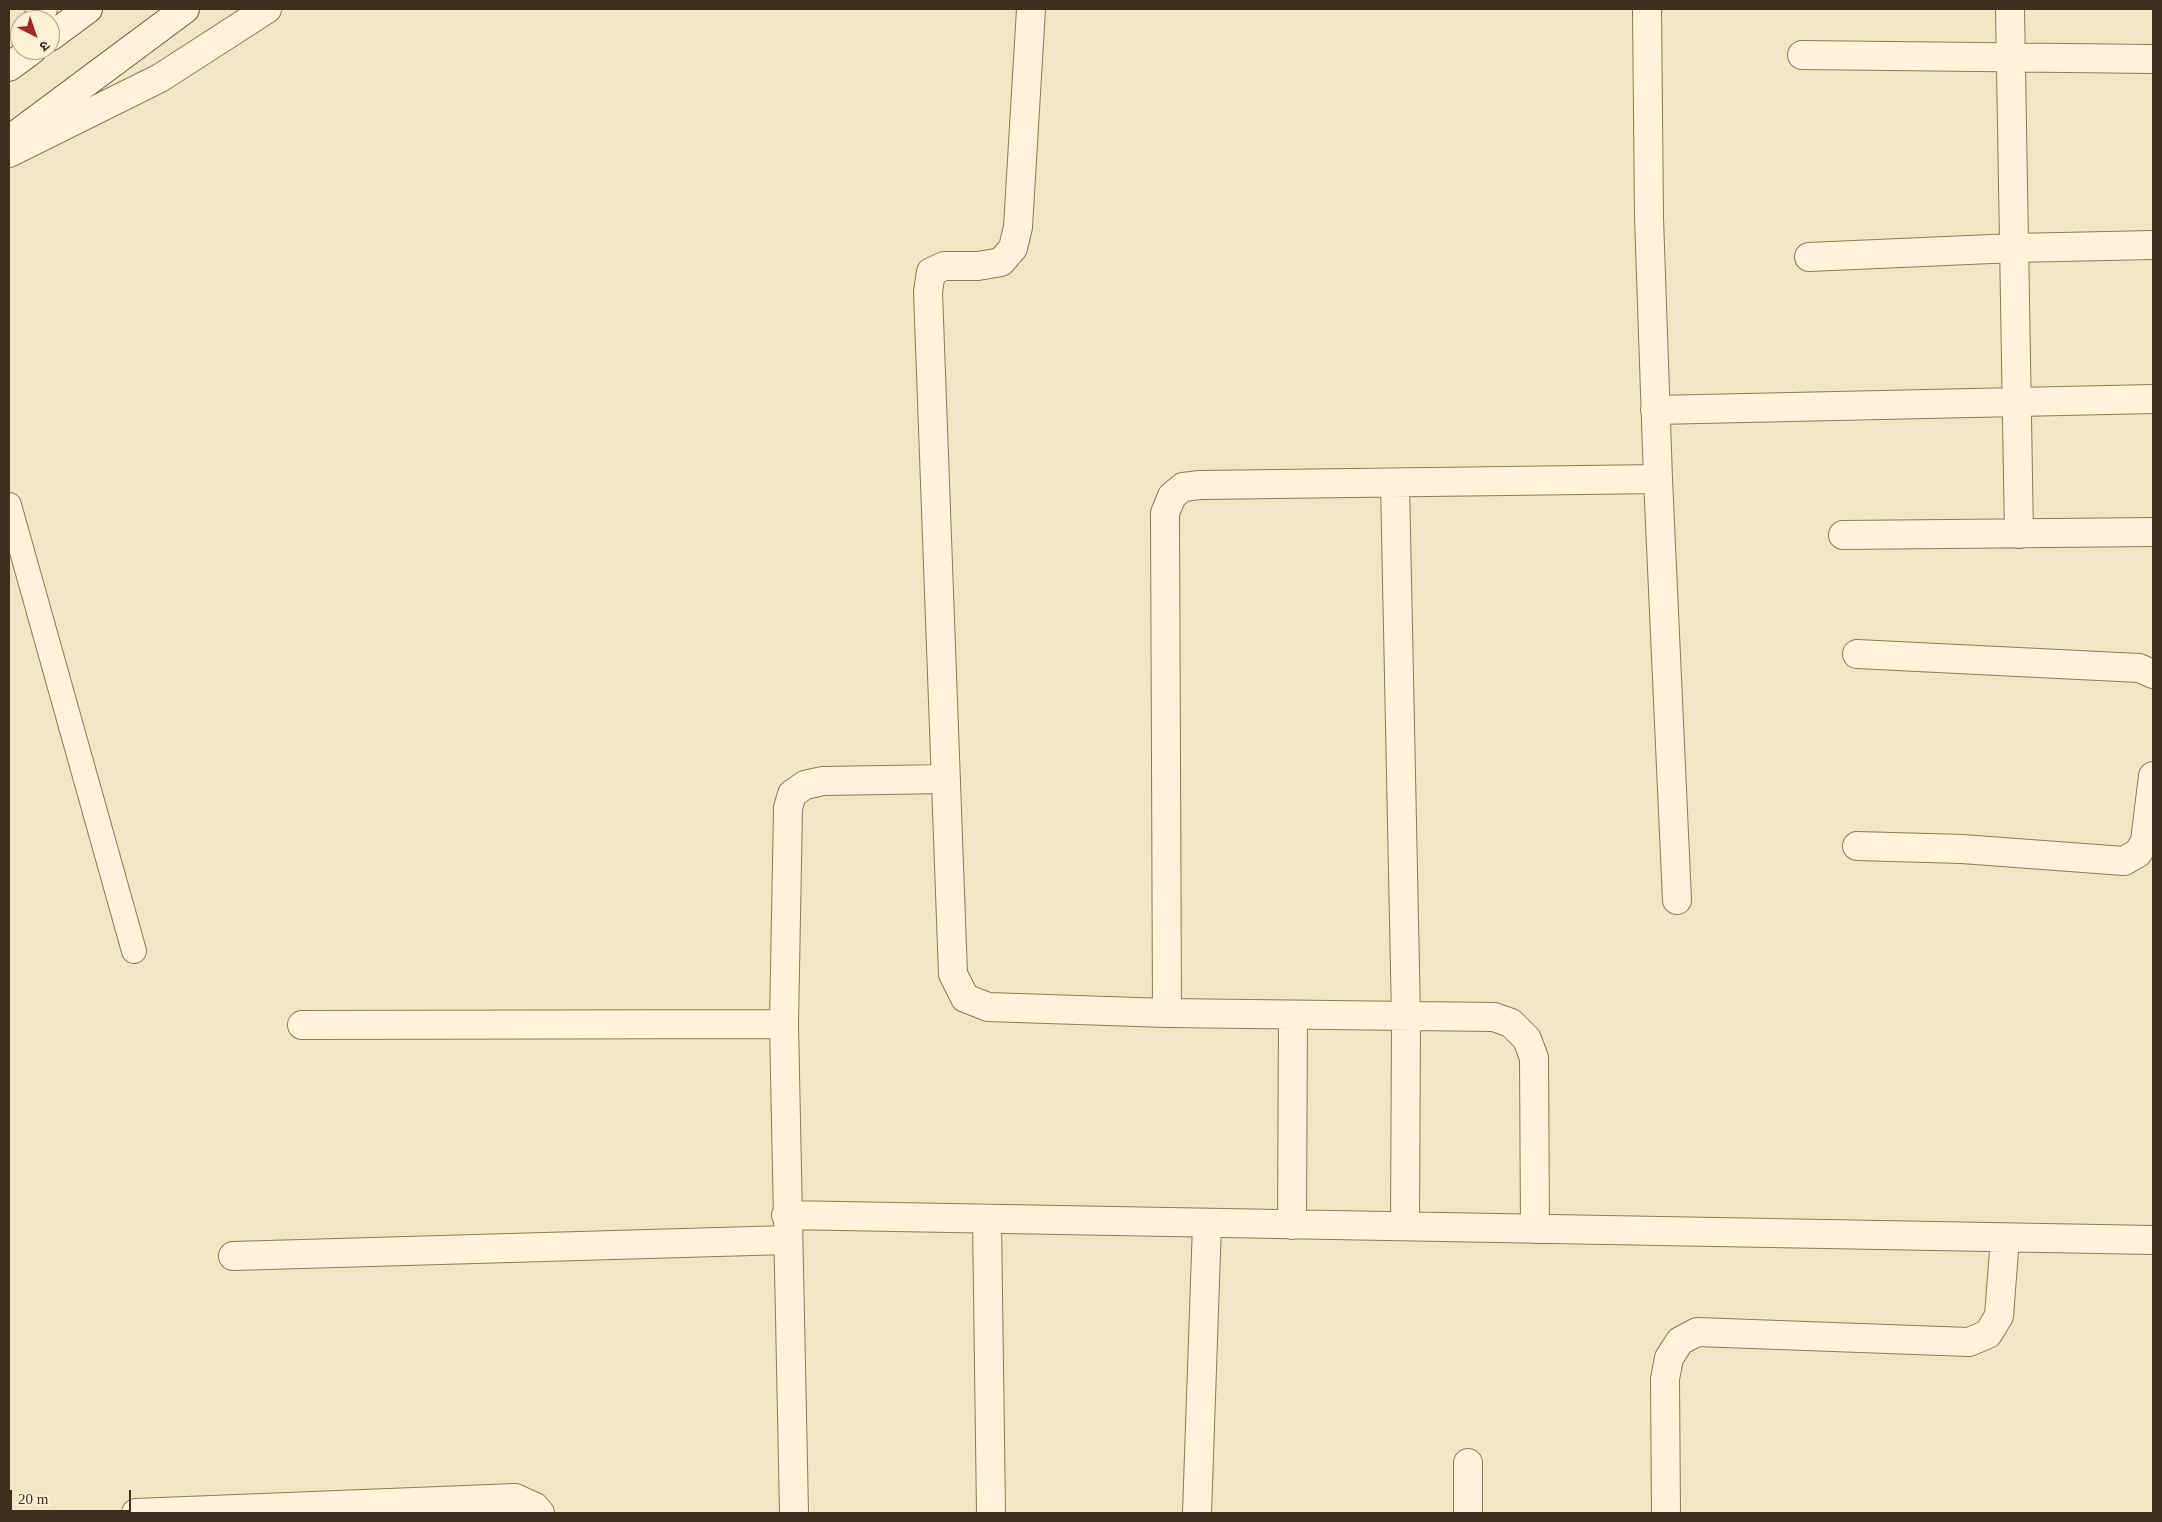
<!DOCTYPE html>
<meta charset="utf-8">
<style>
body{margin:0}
#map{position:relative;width:2162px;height:1522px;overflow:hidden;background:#f2e7c5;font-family:"Times New Roman","Noto Sans Devanagari",serif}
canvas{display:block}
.frame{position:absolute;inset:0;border:10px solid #3e2f1e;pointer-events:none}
.north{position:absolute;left:10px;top:10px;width:50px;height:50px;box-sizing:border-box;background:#f9f0d6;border:1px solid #aea38c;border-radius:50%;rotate:139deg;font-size:14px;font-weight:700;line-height:20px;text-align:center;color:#3e2f1e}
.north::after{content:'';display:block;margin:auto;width:18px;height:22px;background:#a42723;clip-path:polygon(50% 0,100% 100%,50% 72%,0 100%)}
.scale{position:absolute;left:10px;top:1490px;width:121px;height:22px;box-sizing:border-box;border:2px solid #3e2f1e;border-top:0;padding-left:6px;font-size:15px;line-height:18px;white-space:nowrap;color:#3e2f1e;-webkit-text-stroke:4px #f9f0d6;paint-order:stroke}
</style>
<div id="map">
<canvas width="2162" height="1522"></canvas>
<div class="frame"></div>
<div class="north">उ</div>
<div class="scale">20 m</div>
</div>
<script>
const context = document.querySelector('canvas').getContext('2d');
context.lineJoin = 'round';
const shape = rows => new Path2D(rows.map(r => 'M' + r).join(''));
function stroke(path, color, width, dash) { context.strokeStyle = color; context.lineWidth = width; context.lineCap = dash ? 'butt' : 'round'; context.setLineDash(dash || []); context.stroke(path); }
const service = shape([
 [9,505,134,951]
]);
const minor = shape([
 [1031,9,1018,227,1013,248,1001,262,978,266,944,266,931,272,928,292,953,974,965,998,988,1007,1167,1013,1494,1017,1511,1023,1527,1039,1534,1058,1535,1229],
 [1647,9,1649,218,1658,479,1677,900],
 [2010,9,2019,534],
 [1802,55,2153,59],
 [1809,257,2014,248,2153,245],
 [1655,410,2153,399],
 [1395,483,1406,1017,1405,1226],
 [1843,535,2153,532],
 [1857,654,2139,668,2153,674],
 [1857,846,1962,849,2124,861,2138,853,2145,841,2153,776],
 [1167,1013,1165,513,1172,496,1183,487,1200,485,1658,479],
 [302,1025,784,1024],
 [786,1215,2153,1240],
 [987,1220,991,1513],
 [1292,1225,1293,1015],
 [233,1256,787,1240],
 [136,1513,515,1498,535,1507,540,1513],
 [794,1513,784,1024,788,808,792,794,805,785,823,781,946,779],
 [1197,1513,1207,1224],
 [1468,1513,1468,1463],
 [1666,1513,1665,1379,1669,1358,1680,1341,1697,1332,1969,1342,1988,1334,1999,1316,2005,1238]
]);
const tertiary = shape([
 [37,20,43,9],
 [9,153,160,78,267,9]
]);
const secondary = shape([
 [50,37,88,9],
 [9,67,32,50],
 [9,140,185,9]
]);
stroke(service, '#907859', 26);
stroke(minor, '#907859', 30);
stroke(tertiary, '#907859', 30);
stroke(secondary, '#71593c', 30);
stroke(service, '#fcf3da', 24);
stroke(minor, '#fcf3da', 28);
stroke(tertiary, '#fcf3da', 28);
stroke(secondary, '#fcf3da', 28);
</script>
